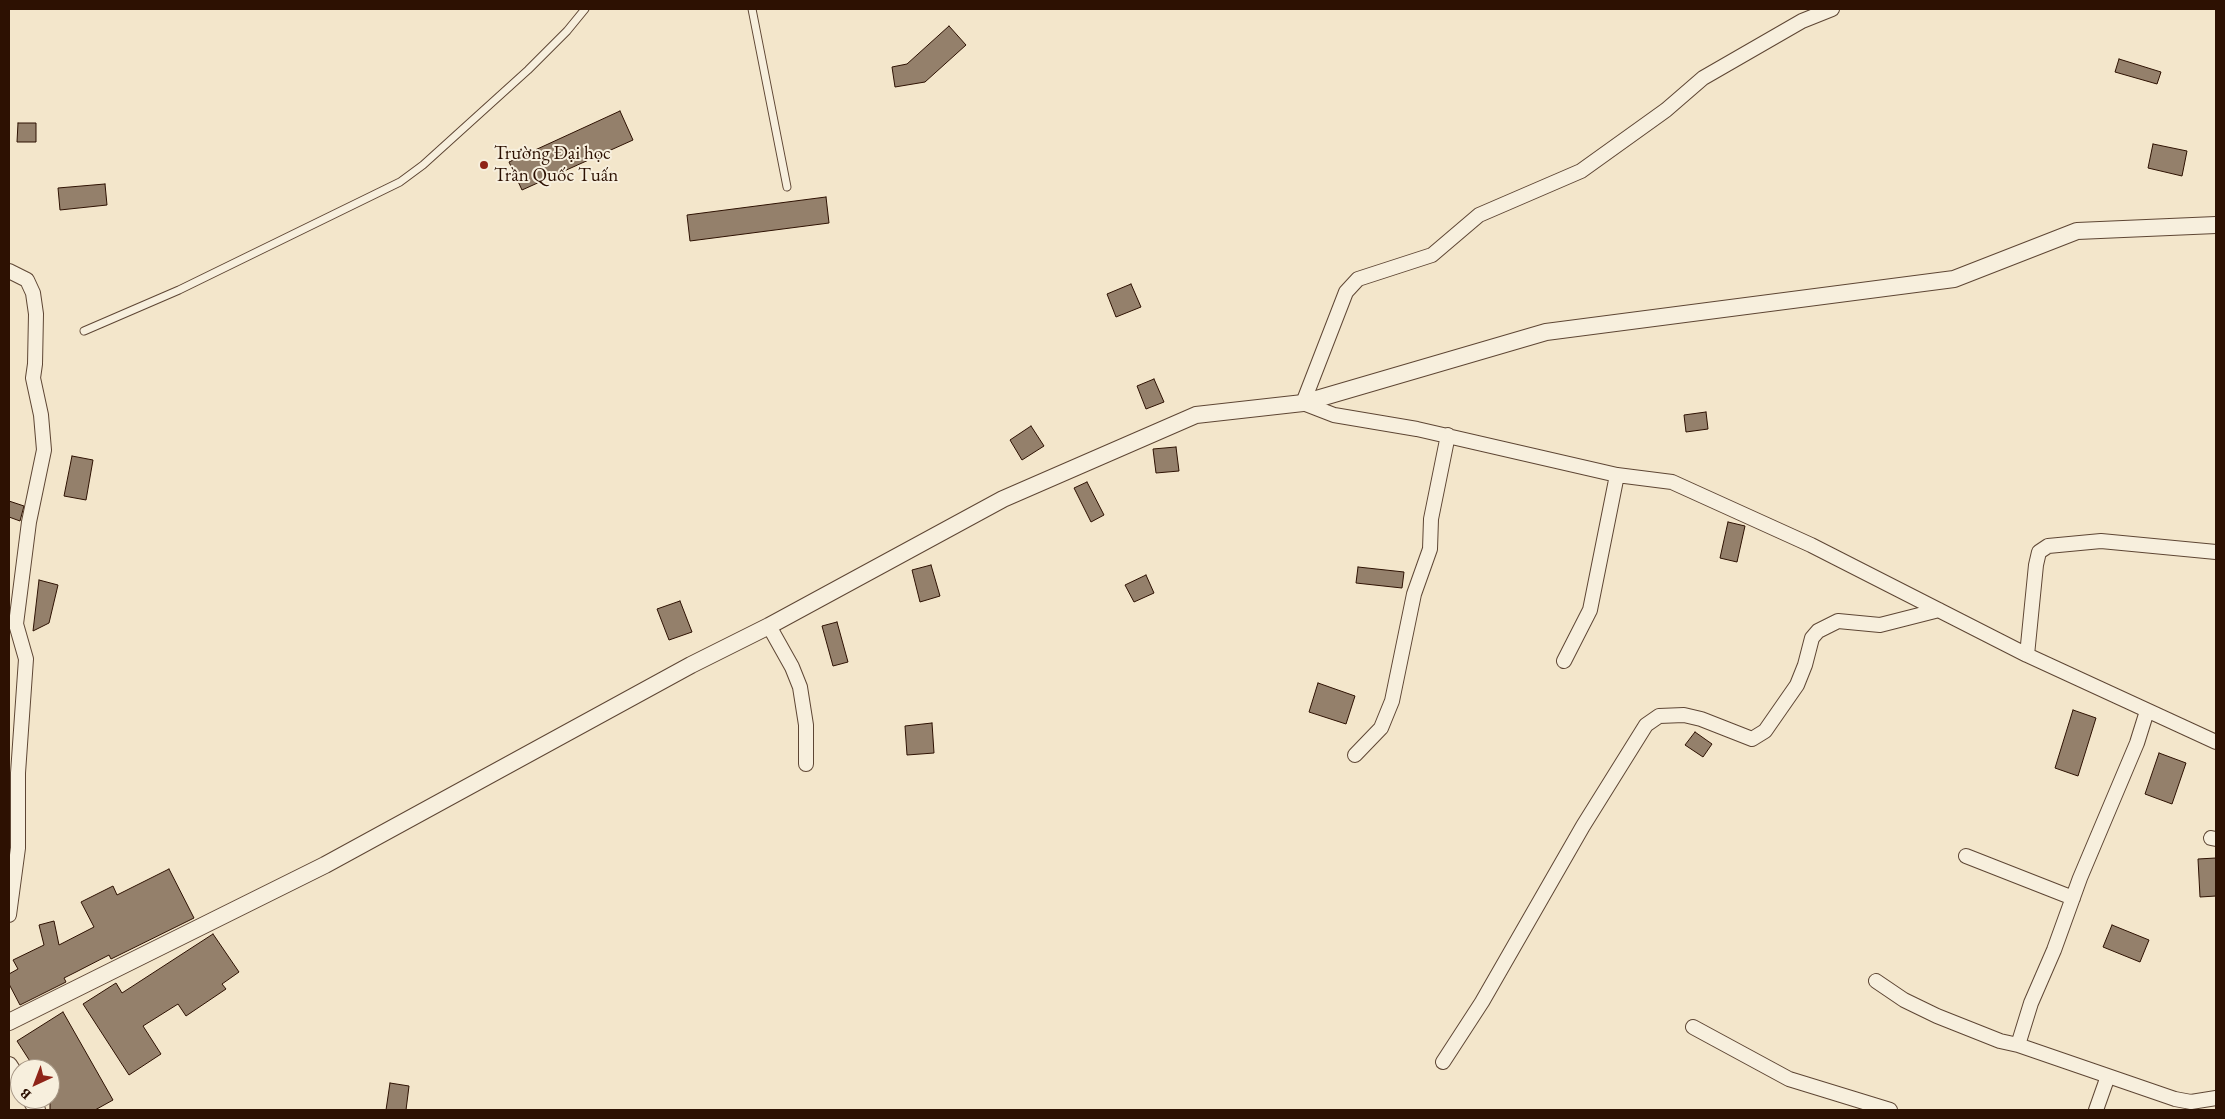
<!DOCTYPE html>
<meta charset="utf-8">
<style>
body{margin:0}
#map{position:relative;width:2225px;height:1119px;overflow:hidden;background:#f3e6cb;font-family:"EB Garamond",serif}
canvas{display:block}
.frame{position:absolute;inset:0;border:10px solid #2d1102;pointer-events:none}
.north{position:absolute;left:10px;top:1059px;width:50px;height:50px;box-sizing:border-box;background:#f7efdd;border:1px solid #a69685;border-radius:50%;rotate:223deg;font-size:14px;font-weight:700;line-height:20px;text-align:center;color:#2d1102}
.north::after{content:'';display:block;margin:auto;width:18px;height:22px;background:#8f2418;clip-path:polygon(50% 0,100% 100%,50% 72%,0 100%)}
</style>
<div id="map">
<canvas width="2225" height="1119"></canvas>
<div class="frame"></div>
<div class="north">B</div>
</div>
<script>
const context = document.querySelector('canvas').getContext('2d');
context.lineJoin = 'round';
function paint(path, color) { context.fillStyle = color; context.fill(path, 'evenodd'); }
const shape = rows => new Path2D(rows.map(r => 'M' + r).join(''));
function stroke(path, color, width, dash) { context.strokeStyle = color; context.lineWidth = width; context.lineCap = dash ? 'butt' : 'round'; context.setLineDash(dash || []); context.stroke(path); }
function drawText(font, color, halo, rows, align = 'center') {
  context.font = font + ' "EB Garamond",serif'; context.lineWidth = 4; context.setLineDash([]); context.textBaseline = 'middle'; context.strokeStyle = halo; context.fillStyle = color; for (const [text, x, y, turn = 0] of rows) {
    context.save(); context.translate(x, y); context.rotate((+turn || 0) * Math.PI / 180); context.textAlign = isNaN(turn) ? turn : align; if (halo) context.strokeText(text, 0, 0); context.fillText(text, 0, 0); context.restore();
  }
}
const building = shape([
 [949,26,966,45,925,82,895,87,892,67,907,64,949,26],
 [2119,59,2161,72,2157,84,2115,72,2119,59],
 [620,111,633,140,522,190,509,162,620,111],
 [18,123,36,123,36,142,17,142,18,123],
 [2153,144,2187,151,2182,176,2148,168,2153,144],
 [105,184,107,205,60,210,58,188,105,184],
 [826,197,829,223,690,241,687,215,826,197],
 [1131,284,1141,307,1116,317,1107,294,1131,284],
 [1154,379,1164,402,1146,409,1137,386,1154,379],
 [1706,412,1708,429,1686,432,1684,415,1706,412],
 [1031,426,1044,446,1022,460,1010,440,1031,426],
 [1176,447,1179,471,1156,473,1153,449,1176,447],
 [72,456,93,460,86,500,64,496,72,456],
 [1087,482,1104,515,1091,522,1074,488,1087,482],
 [9,501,24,506,20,521,9,517,9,501],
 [1728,522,1745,526,1737,562,1720,558,1728,522],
 [931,565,940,596,920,602,912,570,931,565],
 [1358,567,1404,572,1402,588,1356,583,1358,567],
 [1146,575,1154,593,1134,602,1125,585,1146,575],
 [39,580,58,585,49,623,33,631,39,580],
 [680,601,692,632,669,640,657,609,680,601],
 [837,622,848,662,833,666,822,626,837,622],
 [1318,683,1355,696,1346,724,1309,712,1318,683],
 [2073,710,2096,718,2078,776,2055,768,2073,710],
 [932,723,934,753,907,755,905,726,932,723],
 [1695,732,1712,744,1703,757,1685,745,1695,732],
 [2159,753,2186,763,2172,804,2145,794,2159,753],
 [2216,858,2216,896,2200,897,2198,859,2216,858],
 [169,869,194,918,111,959,109,955,76,972,64,978,66,982,20,1005,9,984,9,974,18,969,13,960,44,945,39,925,54,921,59,945,94,927,81,902,113,886,117,895,169,869],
 [2112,925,2149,940,2140,962,2103,947,2112,925],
 [213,934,239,972,222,984,226,989,186,1016,178,1004,143,1026,161,1054,129,1075,83,1004,116,983,122,993,213,934],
 [63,1012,113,1100,95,1110,50,1110,50,1069,35,1069,17,1041,63,1012],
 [390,1083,409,1086,406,1110,386,1110,390,1083]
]);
paint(building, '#94806b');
stroke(building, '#2d1102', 1);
const service = shape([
 [752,9,787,187],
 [84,331,179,290,400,182,423,165,528,70,567,31,585,9]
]);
const minor = shape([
 [1832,9,1802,21,1703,78,1666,110,1581,171,1479,215,1432,255,1358,279,1346,292,1303,403,1334,415,1417,429,1617,475,1672,482,1811,545,2027,655,2216,742],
 [9,271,27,280,33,293,36,314,35,364,33,378,41,415,44,450,29,522,16,624,26,659,18,773,18,848,9,915],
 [769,626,792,667,800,687,806,725,806,764],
 [2027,655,2036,565,2039,552,2048,546,2101,541,2216,552],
 [1564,661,1590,610,1617,475],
 [1355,755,1381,728,1392,701,1414,594,1430,549,1431,519,1448,435],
 [2211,838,2216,839],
 [1966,856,2073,898],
 [1876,981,1904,1000,1937,1016,2000,1041,2018,1045,2031,1003,2054,950,2080,878,2137,743,2147,711],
 [1693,1027,1789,1079,1890,1110],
 [2018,1045,2175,1099,2191,1102,2216,1098],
 [1443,1062,1482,1002,1583,826,1646,725,1659,716,1684,715,1701,719,1752,739,1765,731,1797,685,1805,665,1812,638,1818,631,1838,621,1880,625,1939,610],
 [2096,1110,2108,1076]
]);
const tertiary = shape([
 [9,1022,325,865,691,665,769,626,1003,499,1196,415,1303,403,1546,332,1954,279,2077,231,2216,225],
 [9,1065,20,1082],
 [30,1099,37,1110]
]);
stroke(service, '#5e4634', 9);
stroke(minor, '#5e4634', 16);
stroke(tertiary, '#5e4634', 18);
stroke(service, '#f7efdd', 7);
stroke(minor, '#f7efdd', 14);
stroke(tertiary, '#f7efdd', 16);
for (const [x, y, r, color] of [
 [484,165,5,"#8f2418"]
]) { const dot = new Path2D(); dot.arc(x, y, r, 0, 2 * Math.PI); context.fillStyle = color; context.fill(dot); stroke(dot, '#f7efdd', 2); }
drawText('19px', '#2d1102', '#f7efdd', [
 ["Trường Đại học",494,154],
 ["Trần Quốc Tuấn",494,176]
], 'left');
</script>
